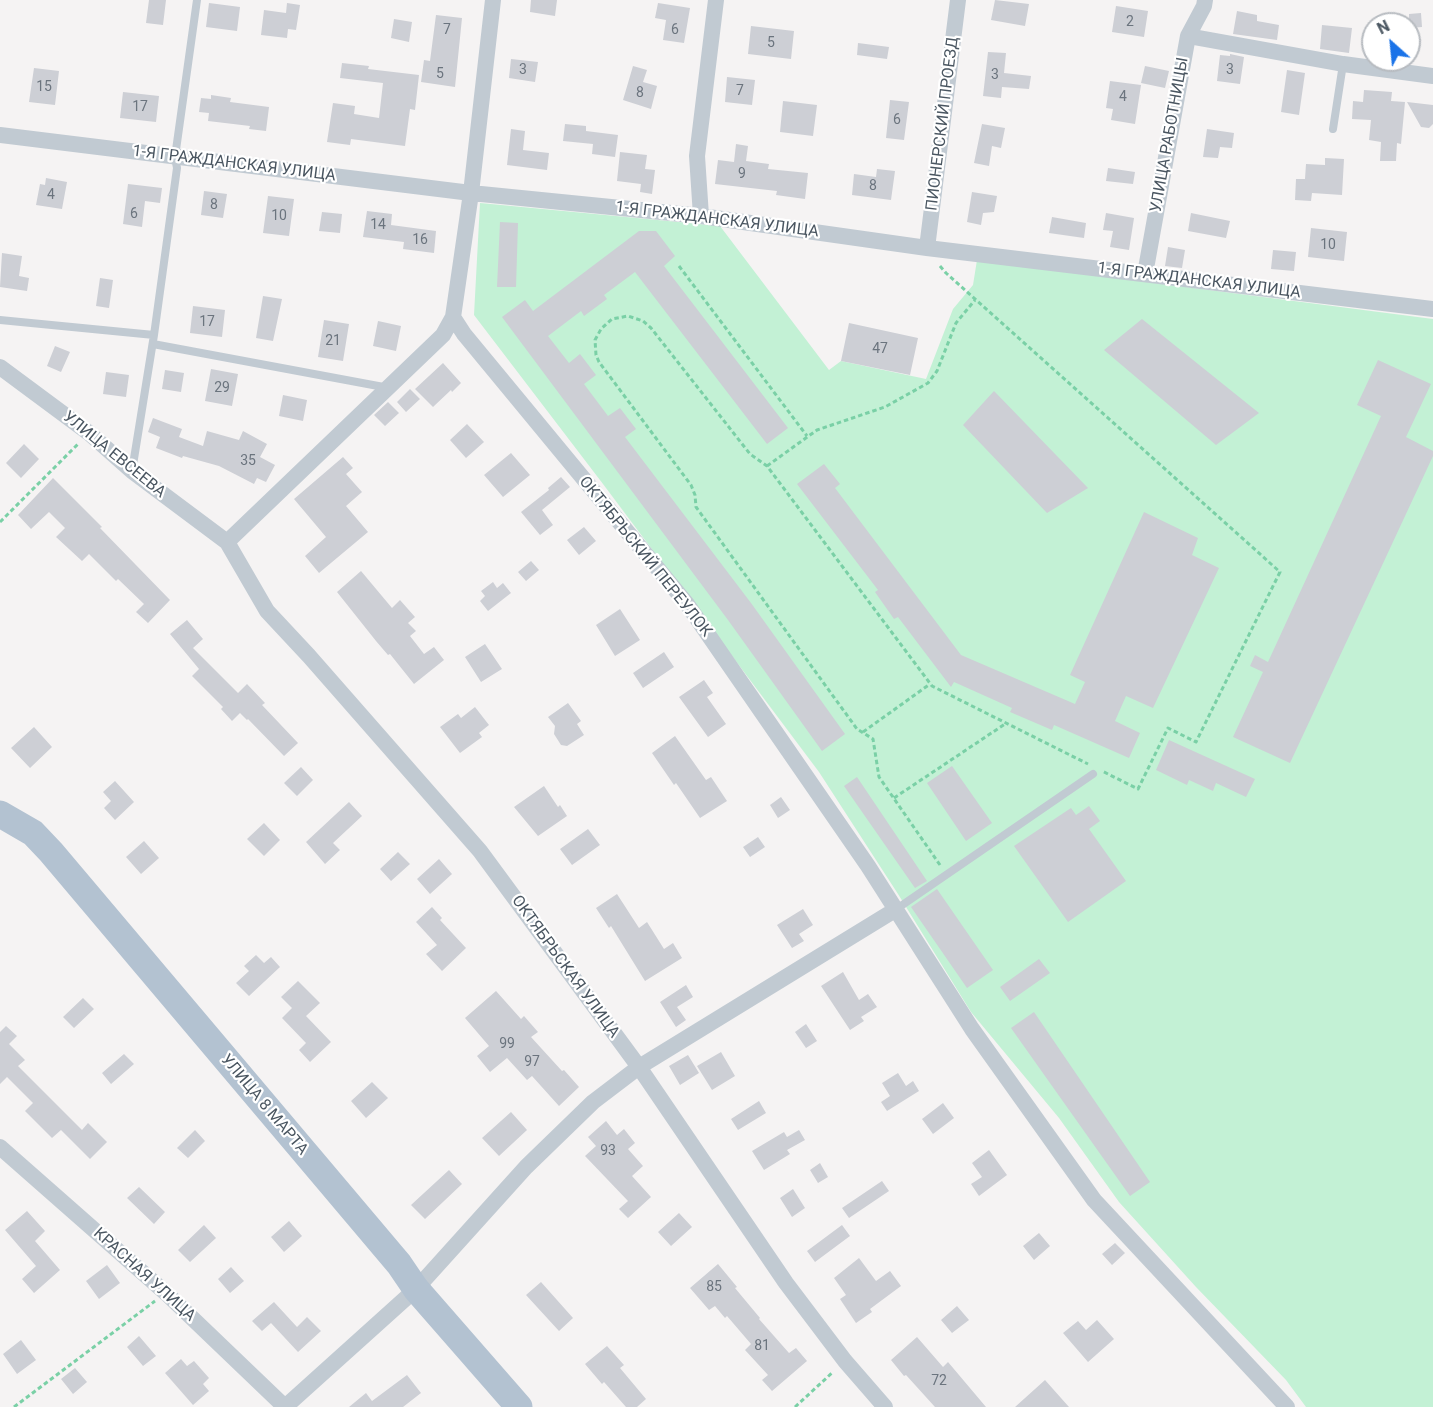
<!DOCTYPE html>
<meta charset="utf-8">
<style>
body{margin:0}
#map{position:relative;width:1433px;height:1407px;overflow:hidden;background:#f5f3f3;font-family:Roboto,sans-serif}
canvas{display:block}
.north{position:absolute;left:1361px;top:12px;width:60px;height:60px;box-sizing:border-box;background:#fff;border:2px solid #b7bbc0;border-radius:50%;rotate:333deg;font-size:16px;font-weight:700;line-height:24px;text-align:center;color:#4a5661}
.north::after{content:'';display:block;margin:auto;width:21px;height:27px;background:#1a73e8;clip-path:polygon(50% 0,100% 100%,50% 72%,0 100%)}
</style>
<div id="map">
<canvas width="1433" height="1407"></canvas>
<div class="north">N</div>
</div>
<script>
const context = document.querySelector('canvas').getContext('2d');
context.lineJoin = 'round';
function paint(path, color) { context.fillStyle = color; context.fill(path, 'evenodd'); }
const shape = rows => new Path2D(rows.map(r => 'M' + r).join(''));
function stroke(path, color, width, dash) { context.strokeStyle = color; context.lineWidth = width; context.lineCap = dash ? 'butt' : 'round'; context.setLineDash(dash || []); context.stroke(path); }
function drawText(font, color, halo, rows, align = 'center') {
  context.font = font + ' Roboto,sans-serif'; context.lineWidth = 4.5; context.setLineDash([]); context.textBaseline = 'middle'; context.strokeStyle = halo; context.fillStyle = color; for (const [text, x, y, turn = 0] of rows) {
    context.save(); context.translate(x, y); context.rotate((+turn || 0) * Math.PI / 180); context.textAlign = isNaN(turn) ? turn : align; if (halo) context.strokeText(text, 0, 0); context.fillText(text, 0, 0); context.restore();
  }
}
paint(shape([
 [480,203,720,226,829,370,841,361,926,379,953,309,973,285,977,260,1433,319,1433,1407,1306,1407,1286,1380,1196,1287,1119,1202,1059,1118,971,1012,898,894,819,772,603,484,474,315]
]), '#c3f1d5');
paint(shape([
 [149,0,166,0,163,25,146,23],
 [531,0,557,0,555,16,530,12],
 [995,0,1029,4,1025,26,991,20],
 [209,3,240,7,237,31,206,27],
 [287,3,300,5,296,30,288,29,287,38,261,35,264,10,286,13],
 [658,3,690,8,684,43,663,40,666,20,655,18],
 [1116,6,1148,11,1144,37,1112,32],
 [1237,11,1257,15,1257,21,1279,25,1277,40,1233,34],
 [1421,13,1422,27,1409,28,1409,14],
 [436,15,462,18,455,87,421,82,424,60,430,61],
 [394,19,412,22,409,42,391,38],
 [1322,25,1352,28,1349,53,1320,49],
 [751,26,794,31,791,59,748,54],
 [858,43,889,47,887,59,857,55],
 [988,52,1006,53,1004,73,1031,76,1029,89,1002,87,1001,98,983,96],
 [1230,54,1244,57,1240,84,1217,81,1220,55,1230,56],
 [511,59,538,62,535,82,509,78],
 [342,63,369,66,368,69,419,75,415,110,410,109,405,146,351,139,350,145,327,142,333,103,355,106,354,114,379,118,383,83,340,78],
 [633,66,647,70,643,82,657,86,651,109,623,100],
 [1145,66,1169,71,1165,88,1141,83],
 [34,68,59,71,55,105,29,102],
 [1287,70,1305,73,1299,115,1281,112],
 [727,77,755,80,752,105,725,102],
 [1110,81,1141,85,1135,124,1111,120,1113,109,1106,108],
 [1364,90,1392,92,1391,101,1405,102,1401,144,1397,143,1396,161,1380,161,1381,142,1369,140,1371,120,1352,119,1353,101,1363,102],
 [123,92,159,96,156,122,120,118],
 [211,95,231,98,230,102,269,107,266,131,249,129,250,126,208,121,209,113,199,112,201,98,211,99],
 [890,100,909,102,904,140,886,138],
 [783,101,817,105,813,136,780,132],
 [1407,102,1433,105,1433,124,1429,128,1421,127],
 [565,124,586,126,586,131,618,135,615,157,592,154,593,144,563,141],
 [982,124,1005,128,1001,148,992,146,989,166,974,163],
 [511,129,525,131,523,150,549,153,547,170,507,165],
 [1207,129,1234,133,1232,148,1220,147,1218,158,1203,157],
 [736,144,748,146,746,161,769,164,768,169,808,173,805,199,776,195,777,191,715,184,718,160,734,162],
 [620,152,647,155,645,169,655,170,652,194,640,192,641,184,617,181],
 [1325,158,1344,159,1342,195,1312,193,1311,201,1295,200,1296,179,1305,179,1306,164,1325,165],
 [1108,168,1135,172,1133,184,1106,181],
 [877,169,895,171,891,200,852,195,854,174,876,177],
 [46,178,67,182,62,209,36,205,40,184,45,185],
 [128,184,162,188,160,203,145,201,142,227,123,224],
 [204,191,227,194,223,218,201,215],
 [972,192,997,196,994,212,983,213,981,225,967,222],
 [268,196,294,199,289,236,263,233],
 [367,211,392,214,391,225,436,231,434,253,403,249,404,242,363,237],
 [322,212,342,214,340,233,319,231],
 [1106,213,1134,218,1129,250,1110,247,1113,231,1103,230],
 [1191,213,1230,221,1226,238,1188,231],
 [1052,217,1086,223,1084,238,1049,233],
 [500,222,518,223,516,287,497,287],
 [1311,228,1347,232,1344,261,1308,257],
 [639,231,656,231,675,256,664,266,788,428,767,444,635,272,604,295,607,299,584,316,581,311,548,336,569,363,580,354,596,375,584,384,608,416,620,408,636,429,625,437,751,603,845,734,822,751,728,620,502,317,525,300,533,311],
 [1168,247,1185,250,1182,268,1165,266],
 [1273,250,1296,252,1294,271,1271,269],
 [2,253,22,256,19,276,29,278,27,291,0,287],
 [100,278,113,280,109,308,96,306],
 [263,296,282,299,273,341,256,338],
 [193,306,225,310,222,337,190,333],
 [1142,319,1259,413,1216,445,1104,350],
 [324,320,349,324,343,361,318,357],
 [378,321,401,326,396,351,373,346],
 [849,323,918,338,910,375,841,361],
 [55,346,70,352,61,372,47,366],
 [1378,360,1431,384,1406,437,1433,451,1433,456,1290,763,1233,737,1263,672,1250,666,1255,655,1268,662,1381,416,1357,405],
 [443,363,461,383,452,392,451,390,433,407,415,389],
 [211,369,238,374,232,406,205,401],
 [165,370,184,373,181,392,162,389],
 [106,372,129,375,126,397,103,394],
 [410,389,420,399,406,412,397,402],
 [994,391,1088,488,1047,513,963,425],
 [283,395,307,400,303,421,279,416],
 [388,402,399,413,385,426,374,415],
 [153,418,182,429,179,437,203,446,207,431,239,440,243,431,267,444,260,457,275,465,266,482,257,478,254,484,219,466,183,456,182,458,156,448,160,437,148,432],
 [467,424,484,442,466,458,450,440],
 [24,444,39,459,21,478,6,463],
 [511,453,530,475,503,497,484,475],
 [343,457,353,468,346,474,362,492,346,506,368,532,319,573,305,556,326,537,294,499],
 [824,464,840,484,835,488,961,655,1075,704,1085,682,1070,675,1144,512,1198,538,1192,555,1219,568,1153,708,1126,696,1115,721,1140,733,1129,758,1054,725,1052,730,1010,712,1012,708,954,682,951,687,898,617,894,619,875,592,878,590,797,484],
 [561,477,570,487,542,510,553,525,540,535,521,512,549,490,548,488],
 [53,478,102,527,100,528,170,600,148,623,136,612,144,604,118,579,116,581,89,554,82,561,56,537,65,528,49,512,31,529,18,515],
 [584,527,596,541,579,555,567,540],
 [531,561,539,570,526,581,518,572],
 [361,571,392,608,400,600,415,617,408,623,416,631,410,636,424,654,434,647,444,660,414,684,390,654,388,655,376,641,337,592],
 [493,582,497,588,503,583,511,593,488,611,480,601,485,596,481,591],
 [620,609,640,640,615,656,596,625],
 [187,620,203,639,193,648,238,693,247,684,265,703,262,705,298,743,284,756,248,719,247,720,240,713,232,721,221,709,223,707,192,676,199,669,170,634],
 [485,644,502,669,481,682,465,657],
 [664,652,674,667,643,688,633,673],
 [704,680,713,693,707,697,726,724,708,737,679,697],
 [568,703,581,721,577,724,584,735,567,746,561,745,554,734,555,726,548,717],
 [475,707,489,725,479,733,482,737,460,753,440,727,458,714,461,718],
 [34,727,52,747,30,768,11,748],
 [675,736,706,780,711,777,727,801,700,818,676,783,674,785,652,753],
 [1169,740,1255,779,1246,797,1216,783,1213,791,1189,780,1187,785,1156,770],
 [952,766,992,823,966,841,927,783],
 [301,767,313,780,297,796,284,783],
 [857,777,927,881,915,888,844,786],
 [115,781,134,802,115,820,104,808,111,801,103,792],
 [544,786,558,807,560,805,567,816,538,836,514,807],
 [781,797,790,810,778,818,770,805],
 [349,802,362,816,333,843,340,850,325,864,306,842],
 [1089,806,1100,821,1089,829,1126,881,1068,922,1014,846,1071,808,1076,815],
 [264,823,280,840,264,856,247,839],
 [588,829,600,845,572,865,560,849],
 [758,837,765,847,750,857,743,847],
 [144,841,159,858,141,874,126,857],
 [398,852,410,864,391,881,380,869],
 [439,859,452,874,430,894,417,879],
 [937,889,993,970,967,988,911,907],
 [617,894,639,928,647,922,664,949,673,943,682,958,645,981,611,926,609,928,596,908],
 [432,907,442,918,440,920,466,948,442,971,426,954,437,945,416,922],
 [803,909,813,925,799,934,804,941,792,948,777,925],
 [256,955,264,963,271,957,280,967,249,996,236,983,249,971,244,966],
 [1039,959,1050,973,1010,1001,1000,987],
 [843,972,859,1000,868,994,877,1007,861,1017,864,1021,850,1030,821,986],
 [298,981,320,1003,306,1016,331,1042,310,1062,299,1050,306,1043,282,1018,292,1008,281,997],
 [686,985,693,997,677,1007,686,1020,676,1027,660,1002],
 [496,991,521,1019,524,1016,538,1032,531,1037,562,1071,564,1070,579,1087,559,1106,532,1076,527,1080,507,1058,490,1072,477,1056,489,1046,465,1018],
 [83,998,94,1009,74,1028,63,1017],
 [1034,1012,1150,1182,1130,1196,1011,1028],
 [806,1024,817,1041,806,1048,795,1032],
 [6,1026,17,1036,9,1044,25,1060,18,1066,82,1130,88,1123,107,1142,90,1159,61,1130,52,1138,25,1111,33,1103,7,1077,0,1084,0,1032],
 [721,1052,735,1076,712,1090,697,1066],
 [124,1054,134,1064,111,1084,102,1073],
 [688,1055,699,1073,680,1085,669,1066],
 [898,1073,906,1086,913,1081,919,1091,887,1111,881,1102,890,1096,882,1083],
 [372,1082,388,1098,366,1118,351,1101],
 [759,1101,766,1113,738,1130,731,1119],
 [943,1103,954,1118,933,1134,922,1119],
 [511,1112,527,1130,499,1156,482,1138],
 [606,1121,617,1135,624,1129,635,1143,628,1149,643,1166,632,1176,651,1197,628,1218,619,1209,628,1201,585,1156,596,1146,588,1137],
 [195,1130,205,1141,188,1158,177,1148],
 [799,1130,805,1140,787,1150,790,1154,764,1170,752,1151,784,1132,787,1137],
 [989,1150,1007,1175,979,1196,971,1184,982,1177,972,1163],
 [820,1163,828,1177,818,1183,810,1170],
 [449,1170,462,1184,425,1219,411,1205],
 [882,1181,889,1191,849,1218,842,1208],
 [139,1187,165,1212,154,1224,127,1198],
 [793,1189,805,1208,792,1217,780,1198],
 [27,1211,45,1231,35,1241,60,1270,34,1293,22,1279,36,1266,5,1230],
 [679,1213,692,1227,671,1246,658,1232],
 [289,1221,302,1236,284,1252,271,1237],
 [204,1225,216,1238,190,1262,178,1250],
 [842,1225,850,1236,815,1262,807,1251],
 [1039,1233,1050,1246,1034,1260,1023,1246],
 [1115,1243,1125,1253,1112,1265,1102,1254],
 [859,1258,876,1281,890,1271,901,1286,870,1309,872,1312,856,1323,840,1299,846,1295,834,1278],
 [718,1264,737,1287,735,1288,760,1318,759,1319,789,1353,796,1348,807,1361,772,1391,762,1380,768,1375,745,1350,751,1344,727,1316,725,1318,715,1306,709,1310,690,1288],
 [107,1265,120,1283,99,1299,86,1281],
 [231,1267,244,1281,230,1293,218,1279],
 [541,1282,573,1318,559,1331,526,1295],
 [274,1302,297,1327,307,1317,321,1331,298,1352,271,1323,262,1331,252,1321],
 [957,1306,969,1320,952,1333,941,1320],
 [1097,1320,1114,1339,1088,1362,1063,1333,1078,1321,1086,1330],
 [139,1336,156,1356,143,1366,127,1347],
 [917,1337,943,1367,948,1362,986,1407,935,1407,906,1375,904,1376,891,1360],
 [21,1340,36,1360,17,1374,3,1354],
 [607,1346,624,1365,620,1368,646,1399,637,1407,626,1407,604,1382,602,1384,585,1364],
 [181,1359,187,1366,194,1361,209,1378,203,1384,209,1391,193,1405,165,1373],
 [75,1368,87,1382,73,1394,61,1379],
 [407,1375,421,1393,403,1407,349,1407,366,1393,372,1401],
 [1045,1380,1069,1407,1015,1407]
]), '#cdcfd5');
stroke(shape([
 [679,266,807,436],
 [940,266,946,273,1280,572,1196,742,1168,728,1138,789,1102,771],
 [767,466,817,430,885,407,928,383,937,371,956,323,975,300],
 [0,522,79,443],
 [863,732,930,684],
 [894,798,1005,724],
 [940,865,879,777,873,739,857,729,696,507,695,495,691,485,599,362,596,355,595,340,601,329,612,319,628,316,643,321,651,328,750,454,767,466,932,686,1088,764],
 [14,1407,155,1301],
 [795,1407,833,1372]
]), '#7ad0a6', 3, [4.5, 3]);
stroke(shape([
 [1333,129,1343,64],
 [0,320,154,335],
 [153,344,389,388],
 [132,471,154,335,177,168,175,157,197,0],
 [895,910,1093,774]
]), '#c1cad2', 8);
stroke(shape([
 [493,0,471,193,453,317,464,334,687,604,868,866,972,1029,1094,1200,1287,1407],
 [1188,36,1343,64,1433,76],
 [0,135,471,193,701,216,927,248,1433,309],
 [701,216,697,156,716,0],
 [927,248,958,0],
 [1145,274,1188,36,1204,6,1205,0],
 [0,367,89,433,132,471,227,542,267,611,309,656,480,851,639,1067,786,1283,845,1361,885,1407],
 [227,542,443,335,453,317],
 [0,1147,167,1294,285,1407,416,1289,526,1167,593,1102,639,1067,895,910]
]), '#c1cad2', 16);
stroke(shape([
 [0,814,33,833,51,852,399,1264,416,1289,519,1407]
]), '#b3c2d1', 27);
drawText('14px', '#6b747e', null, [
 ["2",1130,22],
 ["7",447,30],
 ["6",675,30],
 ["5",771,43],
 ["3",523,70],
 ["3",1230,70],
 ["5",440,74],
 ["3",995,75],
 ["15",44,87],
 ["7",740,91],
 ["8",640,93],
 ["4",1123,97],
 ["17",140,107],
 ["6",897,120],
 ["9",742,174],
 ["8",873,186],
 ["4",51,195],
 ["8",214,205],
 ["6",134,214],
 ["10",279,216],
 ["14",378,225],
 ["16",420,240],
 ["10",1328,245],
 ["17",207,322],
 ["21",333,341],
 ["47",880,349],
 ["29",222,388],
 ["35",248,461],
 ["99",507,1044],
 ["97",532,1062],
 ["93",608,1151],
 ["85",714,1287],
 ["81",762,1346],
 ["72",939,1381]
]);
drawText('16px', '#4a5661', '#fff', [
 ["ПИОНЕРСКИЙ ПРОЕЗД",943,124,-83],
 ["УЛИЦА РАБОТНИЦЫ",1170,135,-80],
 ["1-Я ГРАЖДАНСКАЯ УЛИЦА",234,164,7],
 ["1-Я ГРАЖДАНСКАЯ УЛИЦА",717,220,7],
 ["1-Я ГРАЖДАНСКАЯ УЛИЦА",1199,281,7],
 ["УЛИЦА ЕВСЕЕВА",114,455,39],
 ["ОКТЯБРЬСКИЙ ПЕРЕУЛОК",645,557,51],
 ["ОКТЯБРЬСКАЯ УЛИЦА",565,967,54],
 ["УЛИЦА 8 МАРТА",264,1105,50],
 ["КРАСНАЯ УЛИЦА",144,1275,42]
]);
</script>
